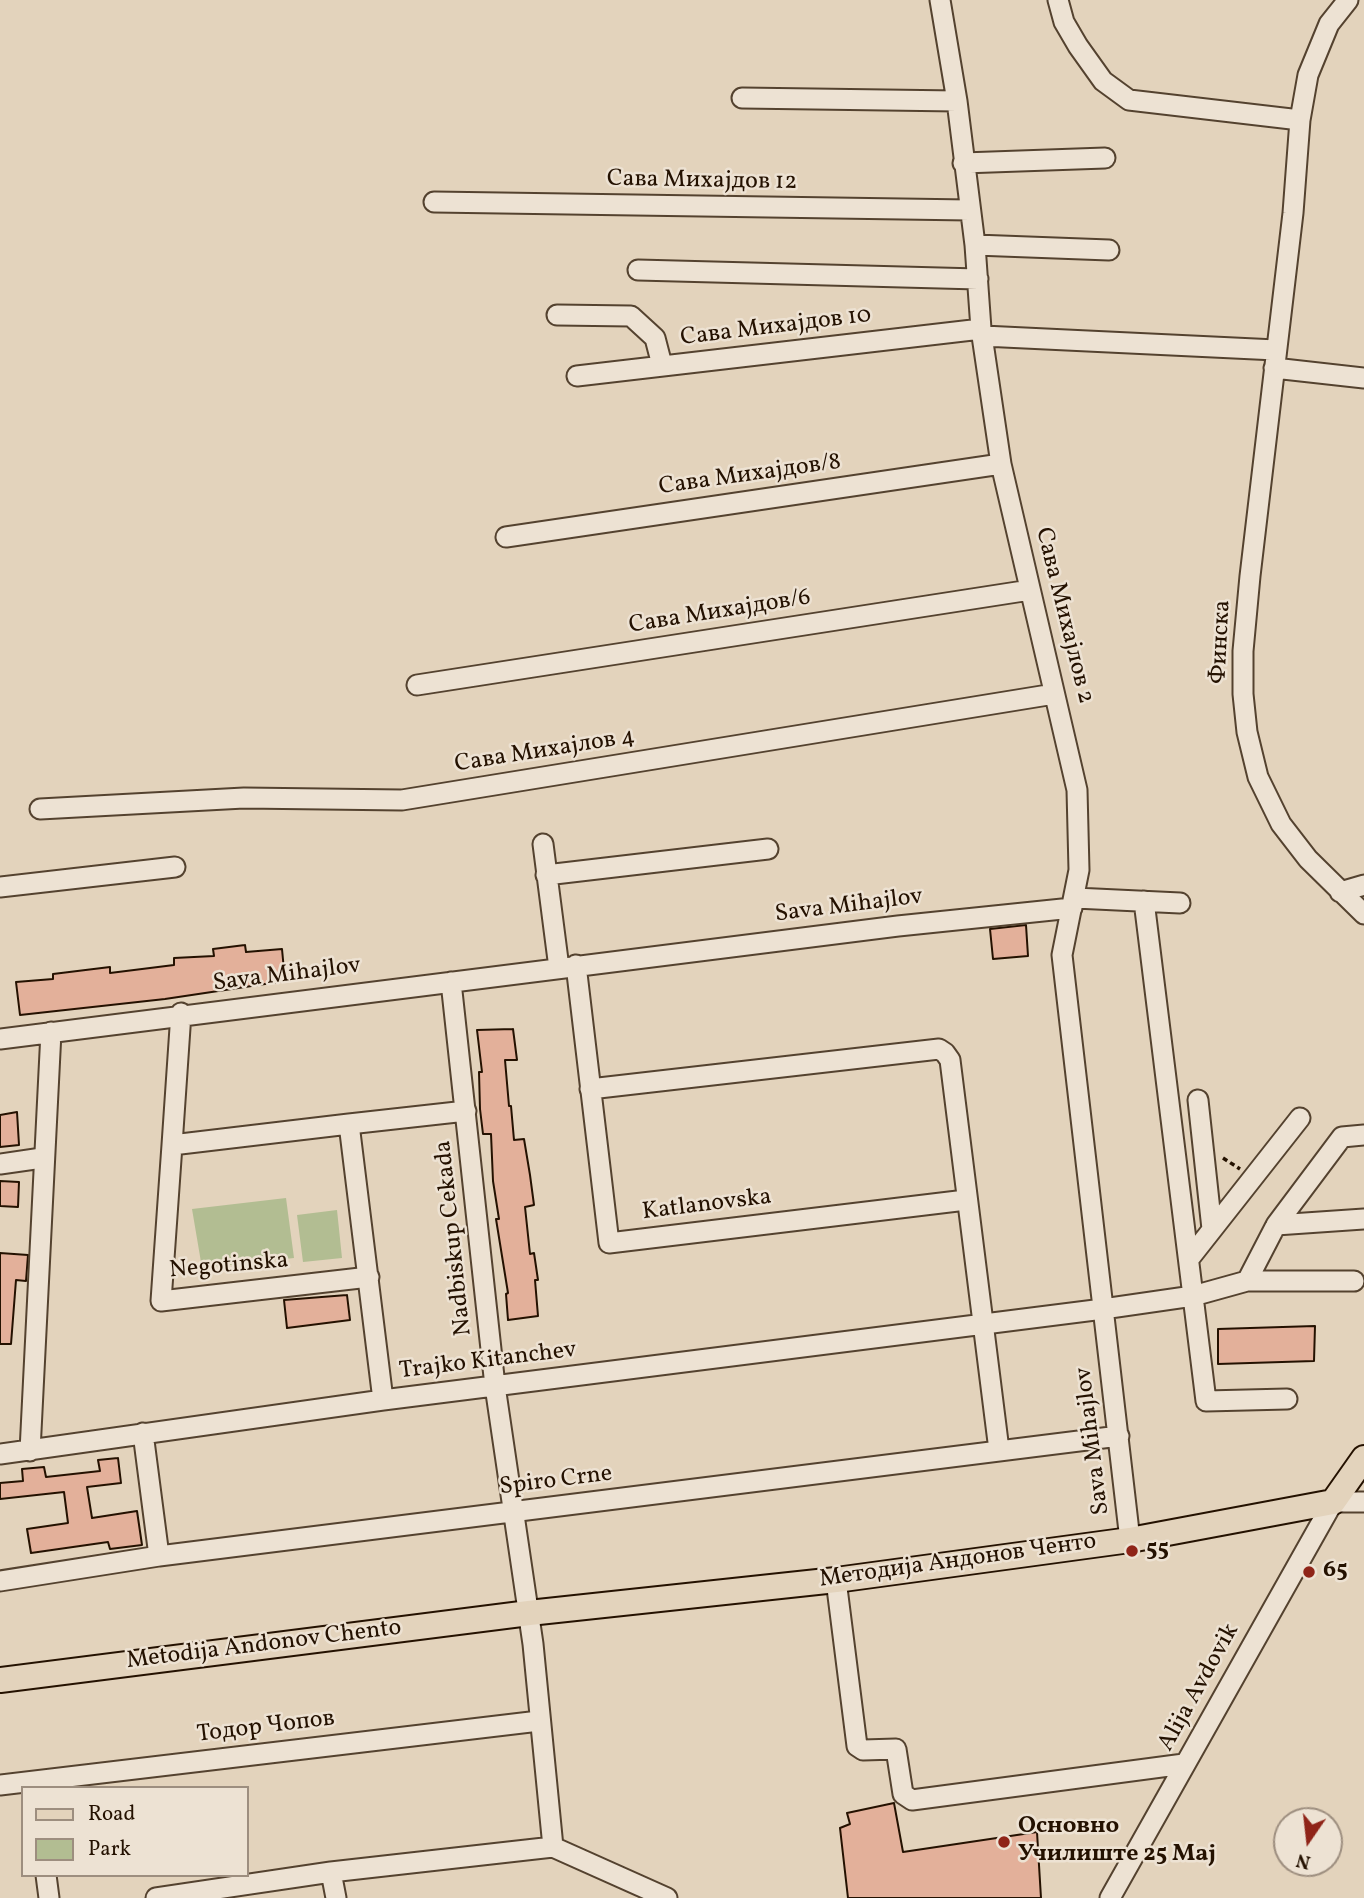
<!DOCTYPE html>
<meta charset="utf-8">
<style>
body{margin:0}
#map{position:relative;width:1364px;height:1898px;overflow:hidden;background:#e3d3bc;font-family:Vollkorn,serif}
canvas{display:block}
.legend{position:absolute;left:21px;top:1786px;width:228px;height:91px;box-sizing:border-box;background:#ede2d3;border:2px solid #9d8e7f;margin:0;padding:9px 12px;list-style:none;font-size:21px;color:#241100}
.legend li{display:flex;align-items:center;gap:14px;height:35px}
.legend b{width:35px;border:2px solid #9d8e7f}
.north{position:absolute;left:1273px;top:1807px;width:70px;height:70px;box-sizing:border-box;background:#ede2d3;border:2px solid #9d8e7f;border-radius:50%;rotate:194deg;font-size:19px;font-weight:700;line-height:28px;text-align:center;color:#241100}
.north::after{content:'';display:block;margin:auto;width:24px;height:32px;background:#8f2418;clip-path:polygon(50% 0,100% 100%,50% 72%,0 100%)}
</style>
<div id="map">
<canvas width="1364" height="1898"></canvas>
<ul class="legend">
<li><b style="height:9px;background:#e3d3bc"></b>Road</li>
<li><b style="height:19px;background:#b2bd92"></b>Park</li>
</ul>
<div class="north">N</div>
</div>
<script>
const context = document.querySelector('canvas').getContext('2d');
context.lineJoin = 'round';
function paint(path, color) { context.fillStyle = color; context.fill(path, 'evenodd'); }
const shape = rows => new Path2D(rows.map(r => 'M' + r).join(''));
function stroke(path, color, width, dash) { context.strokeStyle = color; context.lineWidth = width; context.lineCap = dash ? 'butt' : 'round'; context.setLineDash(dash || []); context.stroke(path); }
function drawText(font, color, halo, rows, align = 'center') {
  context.font = font + ' Vollkorn,serif'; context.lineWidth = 5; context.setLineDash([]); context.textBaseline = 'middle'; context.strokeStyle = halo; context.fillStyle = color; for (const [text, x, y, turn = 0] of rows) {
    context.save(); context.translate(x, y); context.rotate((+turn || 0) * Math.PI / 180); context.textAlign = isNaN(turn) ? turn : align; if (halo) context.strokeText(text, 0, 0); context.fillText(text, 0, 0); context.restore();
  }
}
paint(shape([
 [286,1198,294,1258,202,1268,192,1209],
 [337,1210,342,1258,303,1262,297,1215]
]), '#b2bd92');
const building = shape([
 [1026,925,1028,956,993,959,990,929,1026,925],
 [245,945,246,952,282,949,285,981,165,999,20,1015,16,982,53,979,53,974,110,967,110,973,174,965,174,958,214,956,213,949,245,945],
 [513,1029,517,1060,505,1060,509,1106,511,1106,514,1140,524,1139,530,1175,534,1205,525,1207,530,1254,534,1253,538,1280,535,1280,538,1316,508,1320,506,1294,508,1293,496,1219,499,1219,493,1181,491,1134,483,1134,480,1109,479,1072,482,1072,477,1030,513,1029],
 [17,1112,19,1145,0,1147,0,1115,17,1112],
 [0,1181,19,1182,18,1207,0,1206,0,1181],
 [0,1253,28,1255,26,1281,16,1280,11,1344,0,1344,0,1253],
 [347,1295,350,1320,287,1328,284,1300,347,1295],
 [1315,1326,1314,1361,1218,1364,1218,1329,1315,1326],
 [118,1458,121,1483,87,1487,92,1518,137,1511,142,1545,110,1549,108,1542,31,1553,27,1529,68,1523,64,1492,0,1499,0,1483,23,1481,22,1469,44,1467,46,1477,100,1471,98,1460,118,1458],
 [894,1803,903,1852,1037,1832,1041,1898,848,1898,840,1828,850,1824,847,1813,894,1803]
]);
paint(building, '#e3b09a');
stroke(building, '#241100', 2);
const minor = shape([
 [940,0,957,101,975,245,981,329,1001,464,1077,790,1079,870,1062,955,1130,1540],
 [1058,0,1064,22,1078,46,1103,81,1129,100,1300,120],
 [1348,0,1329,24,1308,75,1300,120,1293,213,1250,576,1243,651,1243,694,1247,732,1258,777,1281,824,1308,859,1364,914],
 [742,98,957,101],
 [963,163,1105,158],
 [434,202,969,210],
 [975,245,1109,250],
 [638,270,978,279],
 [557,315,631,316,655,338,662,365],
 [983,336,1276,350],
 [1274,368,1364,378],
 [577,376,981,329],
 [506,537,1001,464],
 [417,685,1030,590],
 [40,809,244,798,402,800,1054,694],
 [543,844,559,968],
 [546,875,768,849],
 [0,887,175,867],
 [1340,892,1364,885],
 [1075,898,1180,903],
 [1144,901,1206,1401,1287,1399],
 [576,965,609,1243,966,1200],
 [451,982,495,1386,533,1644,553,1847],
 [181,1013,172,1145,349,1124,383,1400],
 [0,1039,898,926,1072,908],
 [590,1089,939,1049,945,1053,950,1060,999,1450],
 [1198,1100,1212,1229],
 [349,1124,466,1111],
 [172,1145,161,1301,369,1277],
 [0,1164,42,1158],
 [1276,1225,1342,1137,1364,1135],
 [1189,1259,1300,1118],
 [1247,1281,1276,1225,1364,1219],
 [143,1433,159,1556],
 [30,1451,51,1032],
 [0,1454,383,1400,1103,1309,1193,1296,1247,1281,1354,1281],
 [836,1580,857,1746,863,1750,896,1749,903,1794,912,1800,1184,1764],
 [0,1581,159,1556,1119,1436],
 [0,1785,539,1721],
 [553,1847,667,1898],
 [331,1872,336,1898],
 [46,1875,49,1898],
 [156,1898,331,1872,553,1847],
 [1110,1898,1333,1502,1364,1502]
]);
const major = shape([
 [0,1680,529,1613,836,1580,1130,1540,1333,1502,1364,1458]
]);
stroke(minor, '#54422f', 23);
stroke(major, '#241100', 28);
stroke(shape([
 [1223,1158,1240,1169]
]), '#241100', 3.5, [5, 3.5]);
stroke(minor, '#ede2d3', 19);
stroke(major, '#e3d3bc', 24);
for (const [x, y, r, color] of [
 [1132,1551,7,"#8f2418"],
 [1309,1572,7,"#8f2418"],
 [1004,1842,7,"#8f2418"]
]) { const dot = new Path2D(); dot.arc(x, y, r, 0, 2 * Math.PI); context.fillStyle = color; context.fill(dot); stroke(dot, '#ede2d3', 2.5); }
drawText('24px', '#241100', '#ede2d3', [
 ["Сава Михајдов 12",702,182,1],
 ["Сава Михајдов 10",776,328,-7],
 ["Сава Михајдов/8",750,476,-8],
 ["Сава Михајдов/6",720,613,-9],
 ["Сава Михајлов 2",1063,616,76],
 ["Финска",1222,642,-87],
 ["Сава Михајлов 4",545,752,-9],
 ["Sava Mihajlov",849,907,-7],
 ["Sava Mihajlov",287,976,-7],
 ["Katlanovska",707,1206,-7],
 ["Nadbiskup Cekada",455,1238,-96],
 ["Negotinska",229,1267,-5],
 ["Trajko Kitanchev",488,1362,-7],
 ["Sava Mihajlov",1094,1441,-97],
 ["Spiro Crne",556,1482,-7],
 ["Методија Андонов Ченто",958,1562,-8],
 ["Metodija Andonov Chento",264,1646,-7],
 ["Alija Avdovik",1200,1688,-61],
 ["Тодор Чопов",266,1728,-7]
]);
drawText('bold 24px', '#241100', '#ede2d3', [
 ["55",1146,1551],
 ["65",1323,1572],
 ["Основно",1018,1828],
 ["Училиште 25 Мај",1018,1856]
], 'left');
</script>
